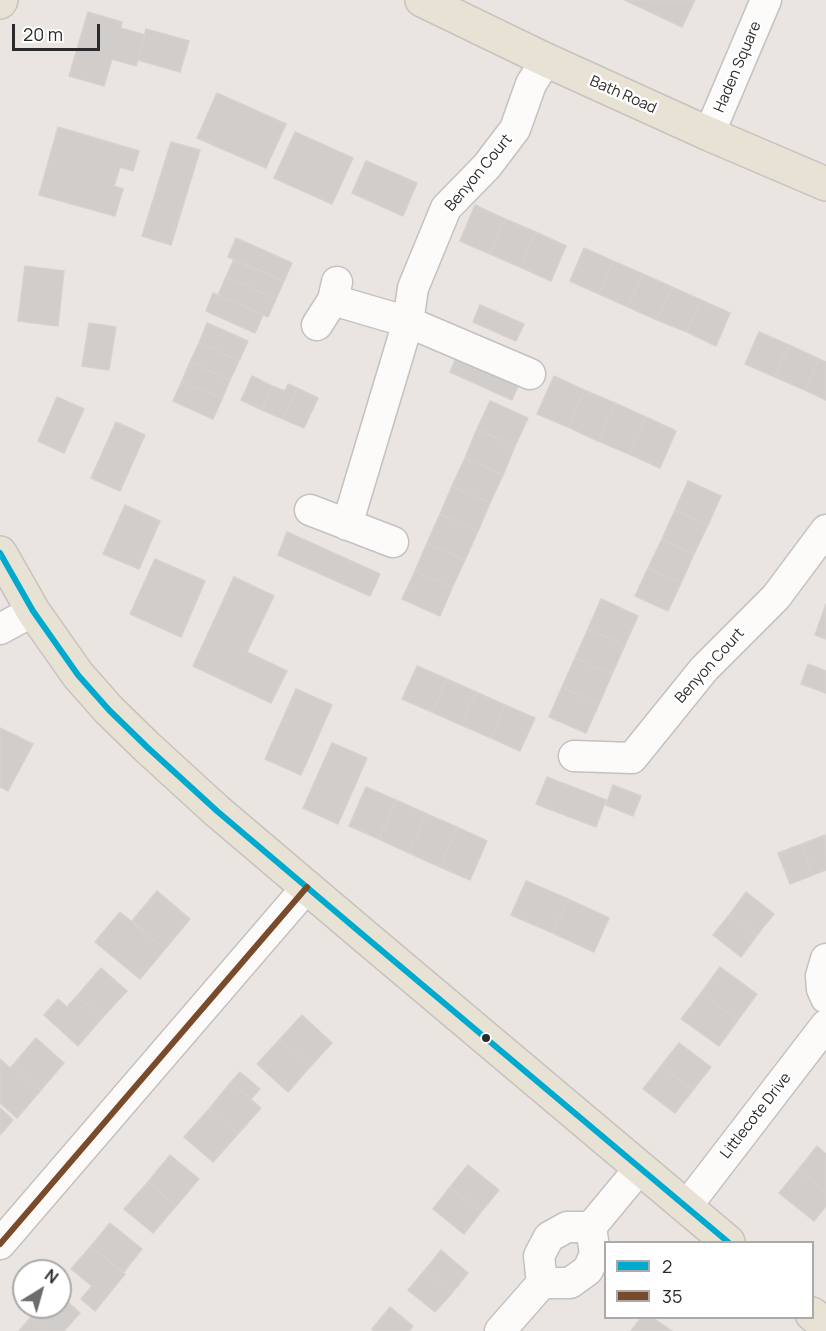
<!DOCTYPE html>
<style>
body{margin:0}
#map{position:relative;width:826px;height:1331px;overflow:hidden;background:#eae5e0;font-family:Manrope,sans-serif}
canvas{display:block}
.legend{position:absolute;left:604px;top:1241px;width:210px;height:78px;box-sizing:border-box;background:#fff;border:2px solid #aaa;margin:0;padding:8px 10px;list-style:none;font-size:18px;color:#2b2b2b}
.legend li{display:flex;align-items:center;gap:12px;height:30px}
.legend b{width:30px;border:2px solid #aaa}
.north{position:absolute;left:12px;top:1259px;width:60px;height:60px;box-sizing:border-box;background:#fff;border:2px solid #aaa;border-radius:50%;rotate:37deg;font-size:16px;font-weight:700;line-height:24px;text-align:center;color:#2b2b2b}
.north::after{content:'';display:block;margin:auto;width:21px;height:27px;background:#6e6c6a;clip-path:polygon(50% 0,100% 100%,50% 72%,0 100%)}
.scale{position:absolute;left:12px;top:24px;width:88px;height:27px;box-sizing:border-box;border:3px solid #2b2b2b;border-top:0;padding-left:8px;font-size:18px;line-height:21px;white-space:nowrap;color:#2b2b2b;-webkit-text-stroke:4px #fff;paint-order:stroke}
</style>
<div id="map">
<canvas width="826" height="1331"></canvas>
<ul class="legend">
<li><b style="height:8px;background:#00a9ce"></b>2</li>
<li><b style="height:8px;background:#7a4b2a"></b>35</li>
</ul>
<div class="north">N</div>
<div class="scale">20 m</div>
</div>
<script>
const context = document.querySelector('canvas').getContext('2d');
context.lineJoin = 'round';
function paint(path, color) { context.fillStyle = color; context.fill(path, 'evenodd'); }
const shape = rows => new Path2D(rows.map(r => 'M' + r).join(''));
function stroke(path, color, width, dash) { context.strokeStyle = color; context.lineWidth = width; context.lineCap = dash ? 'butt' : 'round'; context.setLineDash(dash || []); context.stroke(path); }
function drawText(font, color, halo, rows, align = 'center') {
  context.font = font + ' Manrope,sans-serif'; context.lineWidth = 5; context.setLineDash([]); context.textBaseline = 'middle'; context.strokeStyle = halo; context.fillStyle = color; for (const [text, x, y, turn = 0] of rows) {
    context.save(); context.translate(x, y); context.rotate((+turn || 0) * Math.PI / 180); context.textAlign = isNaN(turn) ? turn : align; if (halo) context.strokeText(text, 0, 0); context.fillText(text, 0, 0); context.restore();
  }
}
const building = shape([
 [625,0,695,0,682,27,625,0],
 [88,12,122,22,121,28,145,35,136,66,112,59,104,86,69,76,88,12],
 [146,29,189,41,180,72,138,60,146,29],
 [217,93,286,124,266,168,197,138,217,93],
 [58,127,139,151,133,171,120,167,114,186,123,189,115,216,39,195,58,127],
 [295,132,353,158,332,204,274,178,295,132],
 [171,142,200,150,171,245,142,236,171,142],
 [366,161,417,183,403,216,352,193,366,161],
 [475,205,505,219,490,254,460,241,475,205],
 [505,219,536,232,520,267,490,254,505,219],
 [536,232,566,246,551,281,520,267,536,232],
 [236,238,292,263,284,281,228,257,236,238],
 [584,248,613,261,599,294,570,281,584,248],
 [234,259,284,281,276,299,226,277,234,259],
 [613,261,643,274,628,307,599,294,613,261],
 [25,266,64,271,58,326,18,321,25,266],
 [643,274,672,287,657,320,628,307,643,274],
 [226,277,276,299,268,317,218,295,226,277],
 [672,287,701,300,687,332,657,320,672,287],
 [213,293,263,315,255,333,206,311,213,293],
 [701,300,730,313,716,346,687,332,701,300],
 [480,305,524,324,516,341,473,322,480,305],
 [89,323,116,327,109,370,82,366,89,323],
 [207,323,248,341,239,361,199,343,207,323],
 [759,332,789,345,775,377,745,364,759,332],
 [199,343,239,361,230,380,190,362,199,343],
 [789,345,819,359,805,390,775,377,789,345],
 [459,351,521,379,512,400,450,372,459,351],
 [819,359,826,362,826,400,805,390,819,359],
 [190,362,230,380,222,399,182,381,190,362],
 [252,376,272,386,262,410,241,400,252,376],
 [554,376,584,390,568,427,537,414,554,376],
 [182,381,222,399,213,419,173,401,182,381],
 [288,384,297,388,283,419,262,410,272,386,285,391,288,384],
 [297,388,318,398,304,428,283,419,297,388],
 [584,390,615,403,598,441,568,427,584,390],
 [57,397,84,409,64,453,38,441,57,397],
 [490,401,528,418,515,446,477,429,490,401],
 [615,403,646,417,629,454,598,441,615,403],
 [646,417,676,431,660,468,629,454,646,417],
 [116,422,145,435,120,491,91,478,116,422],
 [477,429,515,446,503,475,465,458,477,429],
 [465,458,503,475,490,503,452,486,465,458],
 [688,481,721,496,708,525,675,510,688,481],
 [452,486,490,503,478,531,440,514,452,486],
 [125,505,160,521,139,569,103,554,125,505],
 [675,510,708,525,694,554,662,539,675,510],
 [440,514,478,531,465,560,427,543,440,514],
 [287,532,380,574,370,596,278,555,287,532],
 [662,539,694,554,681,583,648,568,662,539],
 [427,543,465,560,452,588,415,571,427,543],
 [155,559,205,581,181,637,130,614,155,559],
 [648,568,681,583,668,611,635,596,648,568],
 [415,571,452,588,440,616,402,599,415,571],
 [234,577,274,596,247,652,287,671,271,703,193,666,234,577],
 [601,599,638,616,625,645,588,629,601,599],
 [826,604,826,639,815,635,826,604],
 [588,629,625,645,612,674,575,658,588,629],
 [575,658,612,674,599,704,562,687,575,658],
 [808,664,826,671,826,693,801,684,808,664],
 [417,666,447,679,432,712,402,699,417,666],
 [447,679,476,692,461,725,432,712,447,679],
 [562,687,599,704,586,733,549,717,562,687],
 [296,689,332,705,301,775,265,759,296,689],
 [476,692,505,705,491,738,461,725,476,692],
 [505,705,535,718,520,751,491,738,505,705],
 [0,728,33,744,8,791,0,787,0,728],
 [332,743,367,758,338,824,303,808,332,743],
 [547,777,606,800,596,827,536,804,547,777],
 [613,785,641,796,633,816,606,805,613,785],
 [366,787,396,800,379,839,349,826,366,787],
 [396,800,427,814,409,853,379,839,396,800],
 [427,814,457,827,440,867,409,853,427,814],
 [457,827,487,841,470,880,440,867,457,827],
 [825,835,826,870,813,875,802,844,825,835],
 [802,844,813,875,790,884,778,853,802,844],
 [526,881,568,899,553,933,511,915,526,881],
 [157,891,190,919,165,949,132,921,157,891],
 [746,892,774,914,757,935,730,914,746,892],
 [568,899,609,918,594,952,553,933,568,899],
 [120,912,165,949,140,979,95,942,120,912],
 [730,914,757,935,741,957,713,935,730,914],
 [720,967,757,994,738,1020,701,993,720,967],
 [101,968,127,991,102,1018,77,996,101,968],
 [701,993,738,1020,719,1046,681,1019,701,993],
 [77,996,102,1018,78,1046,44,1015,58,999,67,1007,77,996],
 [302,1015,332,1043,310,1067,280,1039,302,1015],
 [36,1038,64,1063,41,1090,12,1066,36,1038],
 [280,1039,310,1067,288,1092,257,1064,280,1039],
 [679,1043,711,1067,693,1090,661,1066,679,1043],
 [0,1059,10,1068,12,1066,41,1090,17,1118,0,1103,0,1059],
 [661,1066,693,1090,675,1113,643,1089,661,1066],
 [240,1072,260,1089,251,1099,231,1082,240,1072],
 [231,1082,261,1108,238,1134,209,1109,231,1082],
 [0,1108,13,1120,0,1135,0,1108],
 [209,1109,238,1134,213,1162,184,1137,209,1109],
 [817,1146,826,1154,826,1192,798,1170,817,1146],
 [170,1155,199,1179,176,1206,148,1182,170,1155],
 [468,1165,499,1190,481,1212,450,1187,468,1165],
 [798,1170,826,1192,826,1206,814,1221,779,1193,798,1170],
 [148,1182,176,1206,153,1233,124,1209,148,1182],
 [450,1187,481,1212,464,1234,433,1209,450,1187],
 [110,1223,142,1249,123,1273,91,1246,110,1223],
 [91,1246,125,1274,95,1311,81,1299,92,1286,71,1269,91,1246],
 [441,1250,468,1273,452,1293,425,1270,441,1250],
 [425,1270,452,1293,435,1312,408,1290,425,1270],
 [60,1295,80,1313,64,1331,47,1331,31,1317,40,1307,60,1307,60,1295],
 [390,1307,413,1326,409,1331,374,1331,372,1329,390,1307],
 [31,1317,47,1331,19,1331,31,1317],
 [641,1318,653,1318,672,1331,631,1331,641,1318]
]);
paint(building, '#d0cdca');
stroke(building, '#d5d1cc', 1.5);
const street = shape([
 [709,134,766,0],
 [333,300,408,322,530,374],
 [317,325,333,300,337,282],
 [310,510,393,542],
 [347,525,408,322,413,288,446,208,487,166,515,129,531,84,546,60],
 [0,629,33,611],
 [574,756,632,758,704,669,776,597,826,530],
 [826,959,821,976,822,989,826,998],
 [686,1207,826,1025],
 [0,1244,307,887],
 [542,1283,570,1283,588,1270,595,1254,591,1227],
 [500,1331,542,1283,539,1256,549,1237,567,1227,591,1227,639,1169]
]);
const primary = shape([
 [422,0,546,60,709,134,826,184],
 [0,2,1,0],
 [0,553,33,611,78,675,109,710,147,747,217,811,362,934,728,1242],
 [812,1314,826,1326]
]);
stroke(street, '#c3c1c2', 33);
stroke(primary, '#c5c3c1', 36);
stroke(street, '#fcfbfa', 30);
stroke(primary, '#e7e2d3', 33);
stroke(shape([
 [0,553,33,611,78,675,109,710,147,747,217,811,362,934,728,1242]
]), '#00a9ce', 6);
stroke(shape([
 [0,1244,307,887]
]), '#7a4b2a', 6);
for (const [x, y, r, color] of [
 [486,1038,5,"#2b2b2b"]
]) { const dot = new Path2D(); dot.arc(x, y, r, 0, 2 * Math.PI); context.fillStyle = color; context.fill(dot); stroke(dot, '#fff', 2); }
drawText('15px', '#2b2b2b', '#fff', [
 ["Haden Square",738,67,-67],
 ["Bath Road",623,95,24],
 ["Benyon Court",479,173,-50],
 ["Benyon Court",710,666,-48],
 ["Littlecote Drive",756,1116,-52]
]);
</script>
